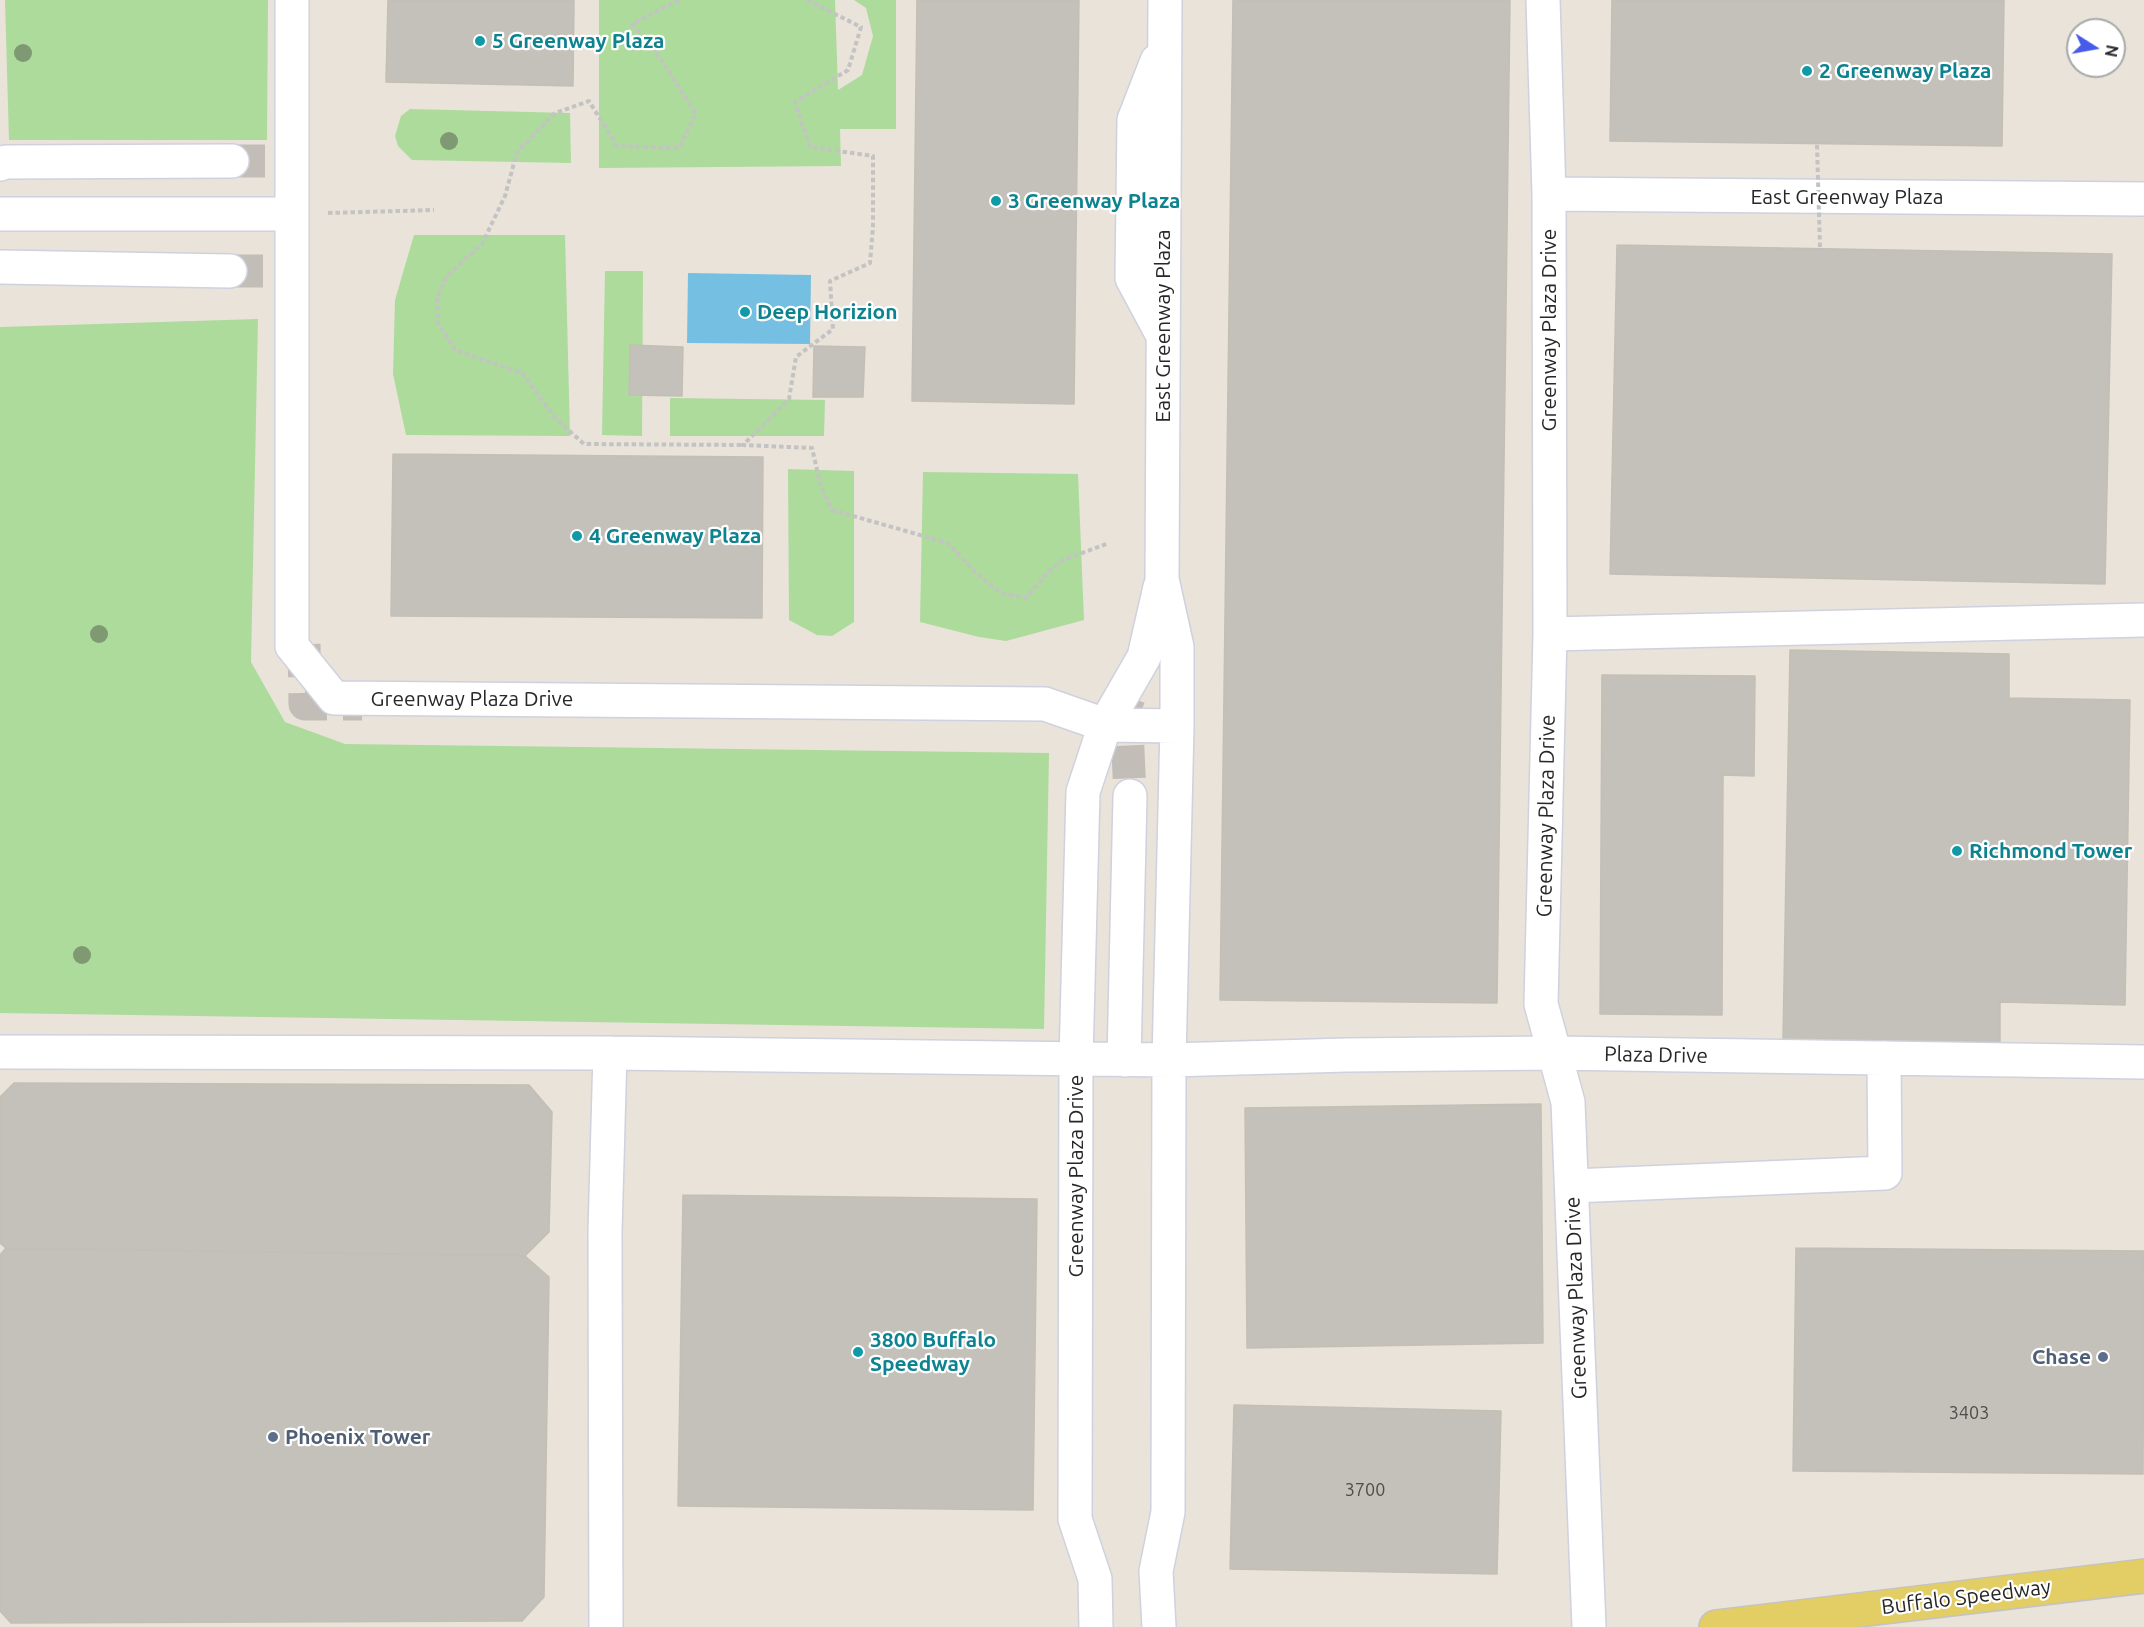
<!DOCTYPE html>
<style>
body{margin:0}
#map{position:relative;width:2144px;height:1627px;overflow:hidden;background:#e9e3da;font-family:Ubuntu,sans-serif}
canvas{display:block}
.north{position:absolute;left:2066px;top:18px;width:60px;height:60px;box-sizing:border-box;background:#fff;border:2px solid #a9a9a9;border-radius:50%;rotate:101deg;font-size:16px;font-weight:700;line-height:24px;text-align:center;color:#272727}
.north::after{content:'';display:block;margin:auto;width:21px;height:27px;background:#475be9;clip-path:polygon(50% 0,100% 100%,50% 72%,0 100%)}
</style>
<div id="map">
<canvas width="2144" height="1627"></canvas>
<div class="north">N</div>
</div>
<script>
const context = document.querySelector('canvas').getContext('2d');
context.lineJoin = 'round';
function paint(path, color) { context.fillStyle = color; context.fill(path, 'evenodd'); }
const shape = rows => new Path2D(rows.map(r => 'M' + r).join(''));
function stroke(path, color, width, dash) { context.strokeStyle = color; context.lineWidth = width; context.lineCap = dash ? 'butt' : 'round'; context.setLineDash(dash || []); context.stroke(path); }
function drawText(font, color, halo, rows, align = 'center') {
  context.font = font + ' Ubuntu,sans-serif'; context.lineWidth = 4.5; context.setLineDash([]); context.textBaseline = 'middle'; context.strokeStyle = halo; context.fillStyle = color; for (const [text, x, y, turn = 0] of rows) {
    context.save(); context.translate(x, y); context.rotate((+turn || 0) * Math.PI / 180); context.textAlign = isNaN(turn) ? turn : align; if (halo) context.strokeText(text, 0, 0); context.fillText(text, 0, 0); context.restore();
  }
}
paint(shape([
 [5,0,268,0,267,140,9,140],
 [599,0,835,0,838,90,862,75,873,36,866,8,854,0,896,0,896,129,840,129,841,166,599,168],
 [410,109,570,113,571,163,412,160,398,146,395,136,401,116],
 [414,235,565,235,570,436,406,435,393,374,395,300],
 [605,271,643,271,642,436,602,435],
 [258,319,251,662,285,722,345,744,1049,753,1044,1029,0,1013,0,327],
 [670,398,825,400,824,436,670,436],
 [788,469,854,471,854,622,832,636,817,635,789,620],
 [923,472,1078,474,1084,620,1006,641,979,637,920,622]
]), '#addb9b');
paint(shape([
 [688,273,811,275,810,344,687,343]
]), '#75bfe3');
const building = shape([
 [388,0,574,0,573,86,386,82,388,0],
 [917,0,1079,0,1074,404,912,401,917,0],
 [1233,0,1510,0,1497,1003,1220,1000,1233,0],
 [1612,0,2004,0,2002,146,1610,141,1612,0],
 [1617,245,2112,254,2105,584,1610,574,1617,245],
 [630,345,683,347,682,396,629,395,630,345],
 [814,346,865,347,863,397,813,397,814,346],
 [393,454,763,457,762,618,391,616,393,454],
 [1790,650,2009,654,2009,698,2130,700,2125,1005,2000,1002,2000,1042,1783,1039,1790,650],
 [1602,675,1755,676,1754,776,1723,775,1722,1015,1600,1014,1602,675],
 [14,1083,529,1085,552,1112,549,1232,525,1256,6,1248,0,1243,0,1097,14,1083],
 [1541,1104,1543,1343,1247,1348,1245,1108,1541,1104],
 [683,1195,1037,1199,1033,1510,678,1506,683,1195],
 [6,1248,525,1256,549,1277,544,1597,522,1621,11,1623,0,1611,0,1255,6,1248],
 [1796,1248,2144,1251,2143,1474,1793,1471,1796,1248],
 [1234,1405,1501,1411,1497,1574,1230,1569,1234,1405]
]);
paint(building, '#c4c0ba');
stroke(building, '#c4bfb4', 1.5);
stroke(shape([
 [232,161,300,161],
 [230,271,298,271],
 [304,644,305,704,362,704],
 [1129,697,1126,705,1130,796]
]), '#c2bdb6', 33, [33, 16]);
const minor = shape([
 [292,0,292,646,334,698,1045,704,1105,725,1177,726],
 [1543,0,1549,194,1550,634,1541,1004,1568,1102,1589,1627],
 [1157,61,1134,120,1132,278,1162,334],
 [0,164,6,162,232,161],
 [1549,194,2144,199],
 [0,214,291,214],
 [0,267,230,271],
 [1550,634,2144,620],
 [0,1052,610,1053,1169,1060,1347,1055,1554,1053,2144,1062],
 [1124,1060,1130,796],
 [1572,1186,1885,1173,1884,1058],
 [606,1627,605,1232,610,1053],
 [1096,1627,1095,1579,1075,1519,1076,1059,1083,792,1105,725,1144,657,1160,587],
 [1159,1627,1156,1571,1168,1512,1169,1060,1177,726,1177,647,1162,579,1165,0]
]);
const major = shape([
 [1716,1627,2144,1576]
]);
stroke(minor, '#cfd1df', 36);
stroke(major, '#c3c3c3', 36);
stroke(shape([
 [679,0,632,24,662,61,696,114,679,148,617,146,589,101,555,113,517,152,505,196,482,244,447,276,437,298,438,323,455,350,522,373,556,419,584,444,743,445],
 [807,0,861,27,848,70,795,102,810,147,873,156,873,227,870,263,830,281,833,329,796,357,789,399,743,445,812,448,821,487,832,510,948,543,976,573,1001,593,1026,598,1047,573,1063,560,1109,543],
 [328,213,434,210]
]), '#c3c3c3', 4, [4.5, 3]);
stroke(minor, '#fff', 33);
stroke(major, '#e3cd65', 33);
stroke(shape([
 [1817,145,1820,248]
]), '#c3c3c3', 4, [4.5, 3]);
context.fillStyle = '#7f9973';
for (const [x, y] of [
 [23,53],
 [449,141],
 [99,634],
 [82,955]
]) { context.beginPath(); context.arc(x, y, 9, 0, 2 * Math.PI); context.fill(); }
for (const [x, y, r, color] of [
 [480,41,6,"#0f9aa8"],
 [1807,71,6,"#0f9aa8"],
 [996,201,6,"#0f9aa8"],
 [745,312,6,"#0f9aa8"],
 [577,536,6,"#0f9aa8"],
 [1957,851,6,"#0f9aa8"],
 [858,1352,6,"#0f9aa8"],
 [2103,1357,6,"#5c6f8a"],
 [273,1437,6,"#5c6f8a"]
]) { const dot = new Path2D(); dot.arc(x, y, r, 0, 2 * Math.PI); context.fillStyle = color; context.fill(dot); stroke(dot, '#fff', 2); }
drawText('18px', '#4e4d4c', null, [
 ["3403",1969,1413],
 ["3700",1365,1490]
]);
drawText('bold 21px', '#0d838f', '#fff', [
 ["5 Greenway Plaza",492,41],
 ["2 Greenway Plaza",1819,71],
 ["3 Greenway Plaza",1008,201],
 ["Deep Horizion",757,312],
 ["4 Greenway Plaza",589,536],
 ["Richmond Tower",1969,851],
 ["3800 Buffalo",870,1340],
 ["Speedway",870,1364]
], 'left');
drawText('21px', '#272727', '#fff', [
 ["East Greenway Plaza",1847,197],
 ["East Greenway Plaza",1163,326,-90],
 ["Greenway Plaza Drive",1549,330,-90],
 ["Greenway Plaza Drive",472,699],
 ["Greenway Plaza Drive",1546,816,-89],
 ["Plaza Drive",1656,1055,1],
 ["Greenway Plaza Drive",1076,1176,-90],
 ["Greenway Plaza Drive",1576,1298,-92],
 ["Buffalo Speedway",1966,1597,-7]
]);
drawText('bold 21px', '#4e5e75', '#fff', [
 ["Chase",2091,1357],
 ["Phoenix Tower",285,1437,"left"]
], 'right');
</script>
